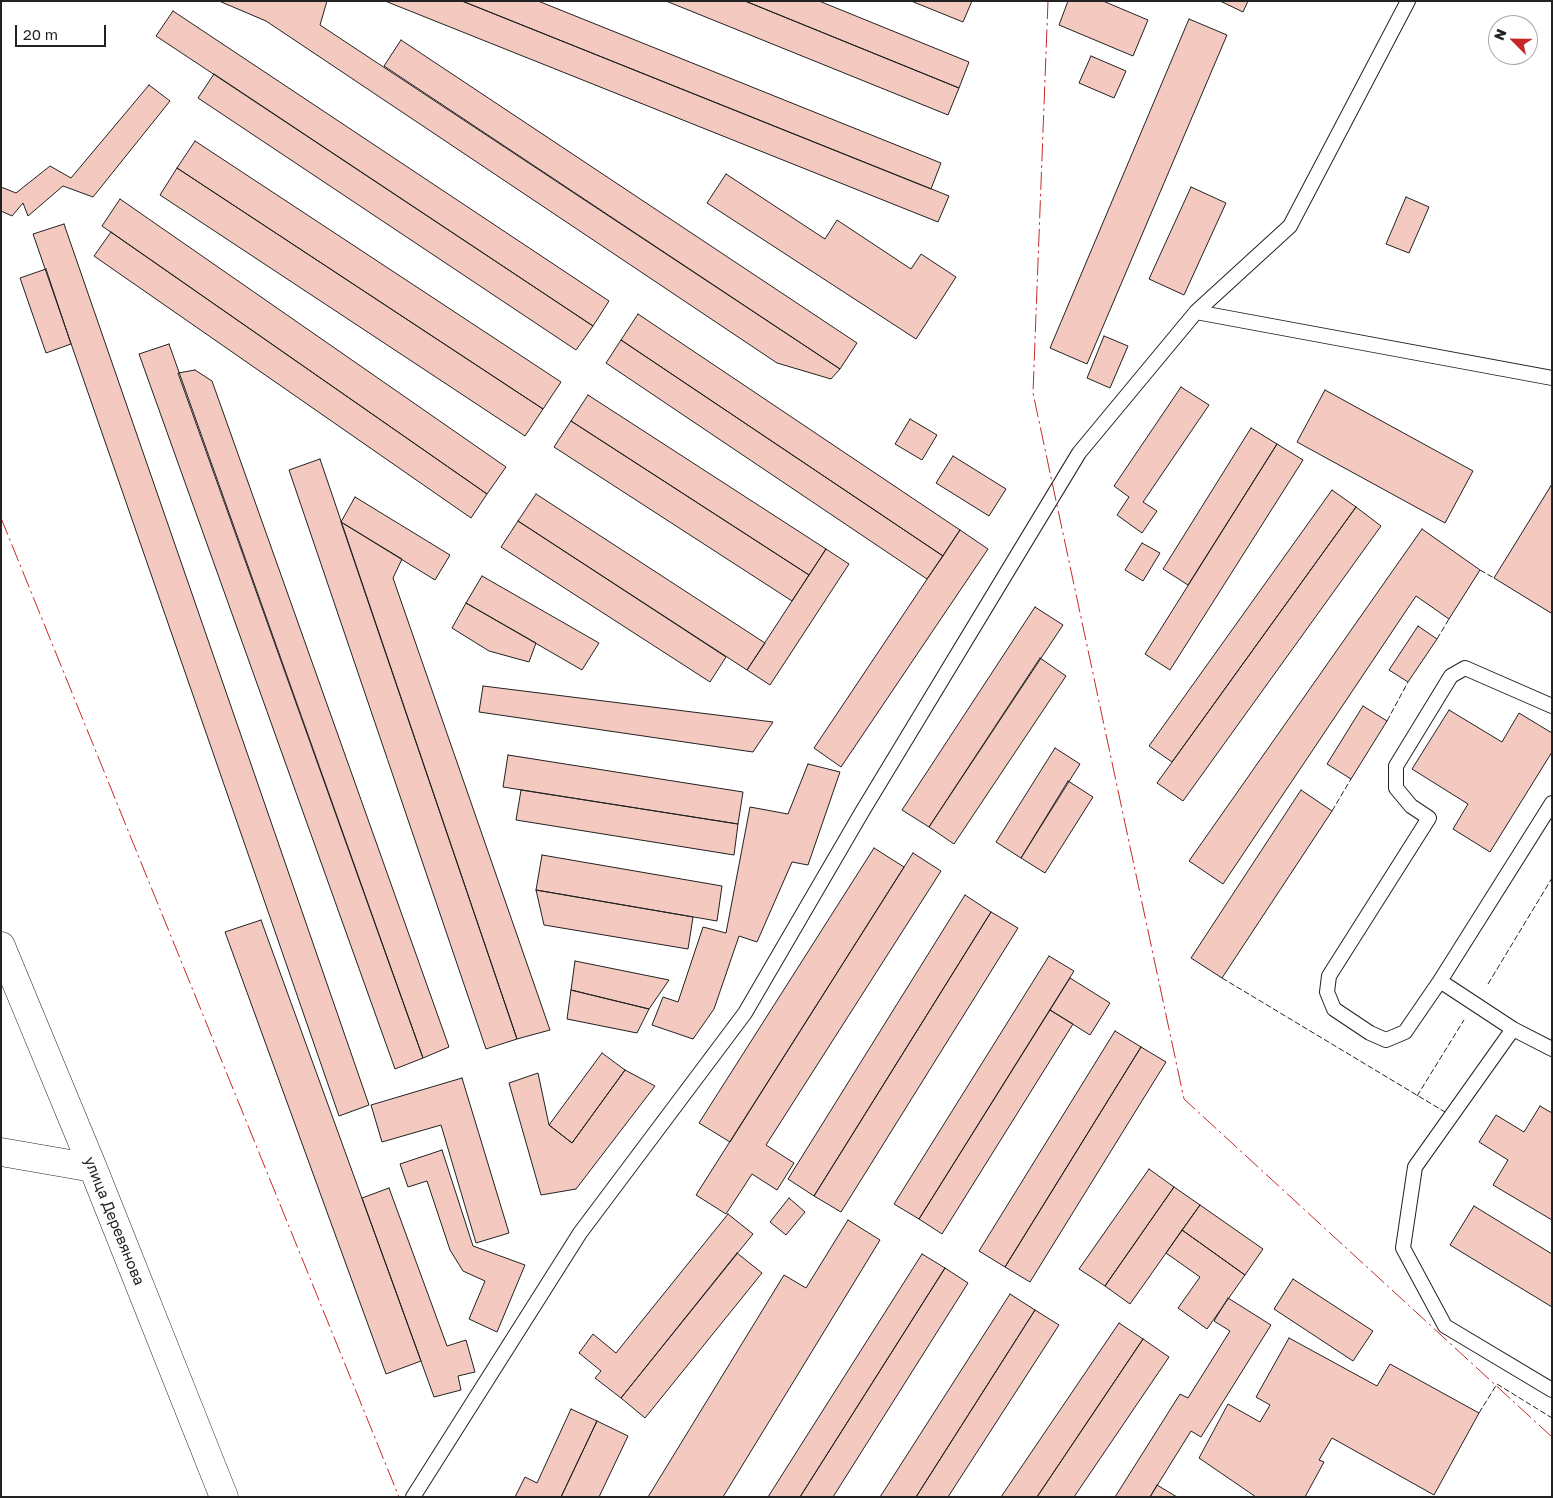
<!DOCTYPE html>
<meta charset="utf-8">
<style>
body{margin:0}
#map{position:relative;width:1553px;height:1498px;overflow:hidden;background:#fff;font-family:"Golos Text",sans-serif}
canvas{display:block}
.frame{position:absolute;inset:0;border:2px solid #222;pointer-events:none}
.north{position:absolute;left:1488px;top:15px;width:50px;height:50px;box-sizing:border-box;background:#fff;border:1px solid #a7a7a7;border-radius:50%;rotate:293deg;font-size:14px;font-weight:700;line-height:20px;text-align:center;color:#222}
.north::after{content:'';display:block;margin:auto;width:18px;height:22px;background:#c62828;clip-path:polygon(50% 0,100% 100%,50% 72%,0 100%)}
.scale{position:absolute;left:15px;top:25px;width:91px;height:22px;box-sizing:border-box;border:2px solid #222;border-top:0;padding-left:6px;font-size:15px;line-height:18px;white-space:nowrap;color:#222;-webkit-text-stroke:4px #fff;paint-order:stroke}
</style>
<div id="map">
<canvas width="1553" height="1498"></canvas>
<div class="frame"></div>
<div class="north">N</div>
<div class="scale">20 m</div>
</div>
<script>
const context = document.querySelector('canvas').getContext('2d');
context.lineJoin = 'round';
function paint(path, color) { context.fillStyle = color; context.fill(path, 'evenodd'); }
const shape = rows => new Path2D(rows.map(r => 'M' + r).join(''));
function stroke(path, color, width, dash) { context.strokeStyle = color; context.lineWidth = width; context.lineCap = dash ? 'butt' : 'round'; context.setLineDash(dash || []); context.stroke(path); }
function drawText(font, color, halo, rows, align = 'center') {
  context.font = font + ' "Golos Text",sans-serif'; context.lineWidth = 4; context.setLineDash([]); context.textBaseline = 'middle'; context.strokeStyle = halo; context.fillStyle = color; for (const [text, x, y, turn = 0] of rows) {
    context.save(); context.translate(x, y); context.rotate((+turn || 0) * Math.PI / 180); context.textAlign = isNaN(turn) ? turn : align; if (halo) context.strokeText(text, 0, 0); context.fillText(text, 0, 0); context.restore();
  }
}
const building = shape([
 [219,1,327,1,320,25,840,369,831,379,777,363,266,21,219,1],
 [385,1,462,1,949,196,938,222,385,1],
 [462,1,538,1,941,163,931,189,462,1],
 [666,1,745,1,959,88,948,115,666,1],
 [745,1,819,1,969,62,959,88,745,1],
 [911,1,972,1,963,22,911,1],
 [1068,1,1103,1,1148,20,1133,56,1059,25,1068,1],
 [1220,1,1248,1,1243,12,1220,1],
 [173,11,609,301,593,326,156,36,173,11],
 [1189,19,1227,35,1087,364,1050,348,1189,19],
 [401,40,857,343,840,369,384,66,401,40],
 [1091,56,1126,71,1114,98,1079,83,1091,56],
 [214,74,593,326,576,350,198,98,214,74],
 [149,85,170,101,93,197,63,186,28,216,23,203,12,216,1,211,1,187,16,193,50,166,71,178,149,85],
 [195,141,561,382,543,409,177,168,195,141],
 [177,168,543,409,525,436,160,195,177,168],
 [726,174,825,239,837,220,911,269,921,254,956,277,916,339,707,203,726,174],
 [1191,187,1226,203,1184,295,1149,279,1191,187],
 [1406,197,1429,207,1409,253,1386,244,1406,197],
 [120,199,506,467,487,494,102,226,120,199],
 [64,224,369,1105,339,1116,33,234,64,224],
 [111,232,487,494,471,518,94,256,111,232],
 [46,269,71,344,46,353,20,278,46,269],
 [638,314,960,530,943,556,621,340,638,314],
 [1104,336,1128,346,1110,388,1087,378,1104,336],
 [621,340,943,556,927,579,606,363,621,340],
 [169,344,423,1058,395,1069,139,354,169,344],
 [195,370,212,381,449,1047,423,1058,178,373,195,370],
 [1181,387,1209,405,1143,502,1157,511,1142,533,1117,515,1129,497,1114,486,1181,387],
 [1325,390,1473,471,1445,523,1297,442,1325,390],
 [588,395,826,549,809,575,571,421,588,395],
 [910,419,937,435,922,460,895,444,910,419],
 [571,421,809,575,792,601,554,447,571,421],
 [1251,428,1277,444,1188,585,1163,569,1251,428],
 [1277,444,1303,460,1170,670,1145,654,1277,444],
 [953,456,1006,489,989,516,936,483,953,456],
 [320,459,517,1039,486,1049,289,470,320,459],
 [1552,484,1552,611,1551,613,1494,578,1552,484],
 [1332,490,1356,507,1172,762,1149,746,1332,490],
 [536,494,765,643,747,670,518,521,536,494],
 [355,497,450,555,435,580,341,522,355,497],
 [1356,507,1381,526,1183,801,1157,783,1356,507],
 [518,521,726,657,710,682,501,547,518,521],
 [341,522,402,559,393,578,550,1030,517,1039,341,522],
 [1422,529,1480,570,1449,619,1416,596,1223,884,1189,861,1422,529],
 [960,530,988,549,841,767,814,748,960,530],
 [1142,543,1160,553,1143,581,1125,570,1142,543],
 [826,549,849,564,770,685,747,670,826,549],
 [482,576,599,643,582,670,466,603,482,576],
 [466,603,536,643,529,662,489,651,452,628,466,603],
 [1035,607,1063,625,929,827,902,810,1035,607],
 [1418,626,1437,639,1408,682,1389,670,1418,626],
 [1040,658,1066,676,954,844,929,827,1040,658],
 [483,686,773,722,753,752,479,712,483,686],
 [1363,706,1387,721,1351,779,1327,764,1363,706],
 [1449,710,1502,742,1519,713,1552,733,1552,752,1490,852,1453,829,1468,804,1412,769,1449,710],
 [1055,748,1080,764,1021,858,996,842,1055,748],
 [508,755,743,792,738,824,503,787,508,755],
 [808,764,840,772,808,865,792,862,757,942,739,936,714,1009,693,1039,652,1025,663,997,678,1002,703,927,726,933,750,807,788,814,808,764],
 [1068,781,1093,797,1045,873,1021,858,1068,781],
 [521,790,738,824,734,855,516,820,521,790],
 [1301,790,1332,811,1222,978,1191,958,1301,790],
 [874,848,904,867,730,1142,699,1123,874,848],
 [913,853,941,871,766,1145,794,1163,777,1190,752,1174,726,1214,696,1195,913,853],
 [542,855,722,886,717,921,536,890,542,855],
 [536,890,693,917,688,949,544,925,536,890],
 [965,895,991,912,814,1196,788,1179,965,895],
 [991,912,1018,928,841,1212,814,1196,991,912],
 [261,920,421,1361,386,1374,225,932,261,920],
 [1049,956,1074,971,919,1219,894,1204,1049,956],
 [575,961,669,980,649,1009,571,990,575,961],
 [1070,978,1110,1003,1090,1035,1050,1010,1070,978],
 [571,990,649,1009,637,1033,567,1019,571,990],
 [1050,1010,1073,1024,942,1234,919,1219,1050,1010],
 [1115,1031,1141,1047,1005,1267,979,1251,1115,1031],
 [1141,1047,1166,1062,1030,1282,1005,1267,1141,1047],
 [602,1053,625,1070,572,1143,549,1125,602,1053],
 [625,1070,655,1086,576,1189,541,1195,509,1083,538,1073,549,1125,572,1143,625,1070],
 [462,1078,509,1233,476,1243,441,1125,382,1142,371,1105,462,1078],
 [1540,1106,1552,1113,1552,1220,1493,1185,1508,1160,1479,1142,1496,1115,1524,1132,1540,1106],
 [442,1150,473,1246,525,1265,497,1332,469,1319,485,1281,463,1271,450,1250,427,1181,408,1187,400,1164,442,1150],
 [1149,1169,1174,1187,1105,1286,1079,1269,1149,1169],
 [1174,1187,1200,1205,1130,1304,1105,1286,1174,1187],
 [389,1188,447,1346,466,1340,475,1372,458,1376,461,1390,434,1397,362,1198,389,1188],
 [789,1198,805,1212,786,1235,770,1222,789,1198],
 [1200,1205,1263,1249,1245,1275,1182,1230,1200,1205],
 [1474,1206,1552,1254,1552,1307,1450,1245,1474,1206],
 [728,1214,753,1234,621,1398,595,1378,601,1371,579,1353,593,1334,616,1353,728,1214],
 [848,1220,880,1240,723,1497,648,1497,784,1275,806,1288,848,1220],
 [1182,1230,1245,1275,1207,1329,1178,1308,1200,1277,1166,1253,1182,1230],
 [737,1253,762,1273,645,1418,621,1398,737,1253],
 [922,1254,945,1268,800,1497,768,1497,922,1254],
 [945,1268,968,1283,833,1497,800,1497,945,1268],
 [1293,1279,1373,1331,1353,1361,1274,1309,1293,1279],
 [1010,1294,1035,1310,916,1497,880,1497,1010,1294],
 [1228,1298,1271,1325,1201,1437,1191,1431,1150,1497,1115,1497,1180,1394,1188,1398,1230,1331,1214,1321,1228,1298],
 [1035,1310,1059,1325,948,1497,916,1497,1035,1310],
 [1119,1323,1143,1339,1037,1497,1001,1497,1119,1323],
 [1289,1338,1377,1386,1390,1364,1479,1413,1434,1495,1332,1438,1319,1460,1324,1462,1305,1497,1256,1497,1199,1458,1228,1404,1260,1422,1270,1405,1256,1397,1289,1338],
 [1143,1339,1169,1357,1074,1497,1037,1497,1143,1339],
 [571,1409,597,1421,561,1497,515,1497,525,1477,537,1483,571,1409],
 [597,1421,628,1436,599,1497,561,1497,597,1421],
 [1157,1485,1177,1497,1150,1497,1157,1485]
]);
paint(building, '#f3c9c0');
stroke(building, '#222', 1);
const lane = shape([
 [1196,312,1552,378],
 [1552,706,1465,668,1451,676,1396,766,1396,788,1411,806,1429,818,1329,976,1327,992,1334,1009,1370,1033,1386,1040,1405,1032,1440,981,1552,803],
 [1440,981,1513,1029,1552,1049],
 [1513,1029,1415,1167,1403,1248,1445,1326,1552,1390],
 [413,1497,580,1233,745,1013,862,812,1079,453,1196,312,1290,226,1408,1]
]);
const street = shape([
 [1,946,93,1168,224,1497],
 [1,1152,93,1168]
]);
stroke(lane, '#222', 16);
stroke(street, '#222', 29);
stroke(lane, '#fff', 14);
stroke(street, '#fff', 28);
stroke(shape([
 [1480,570,1494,578],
 [1437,639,1449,619],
 [1387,721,1408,682],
 [1332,811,1351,779],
 [1222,978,1445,1112],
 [1488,984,1552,878],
 [1417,1096,1464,1020],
 [1479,1413,1497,1384,1552,1418]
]), '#222', 1, [6, 2.5]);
stroke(shape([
 [1048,1,1033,393,1184,1099,1552,1437],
 [1,518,399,1497]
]), '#c62828', 1, [18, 4, 2.5, 4]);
drawText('15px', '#222', '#fff', [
 ["улица Деревянова",114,1221,68]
]);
</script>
